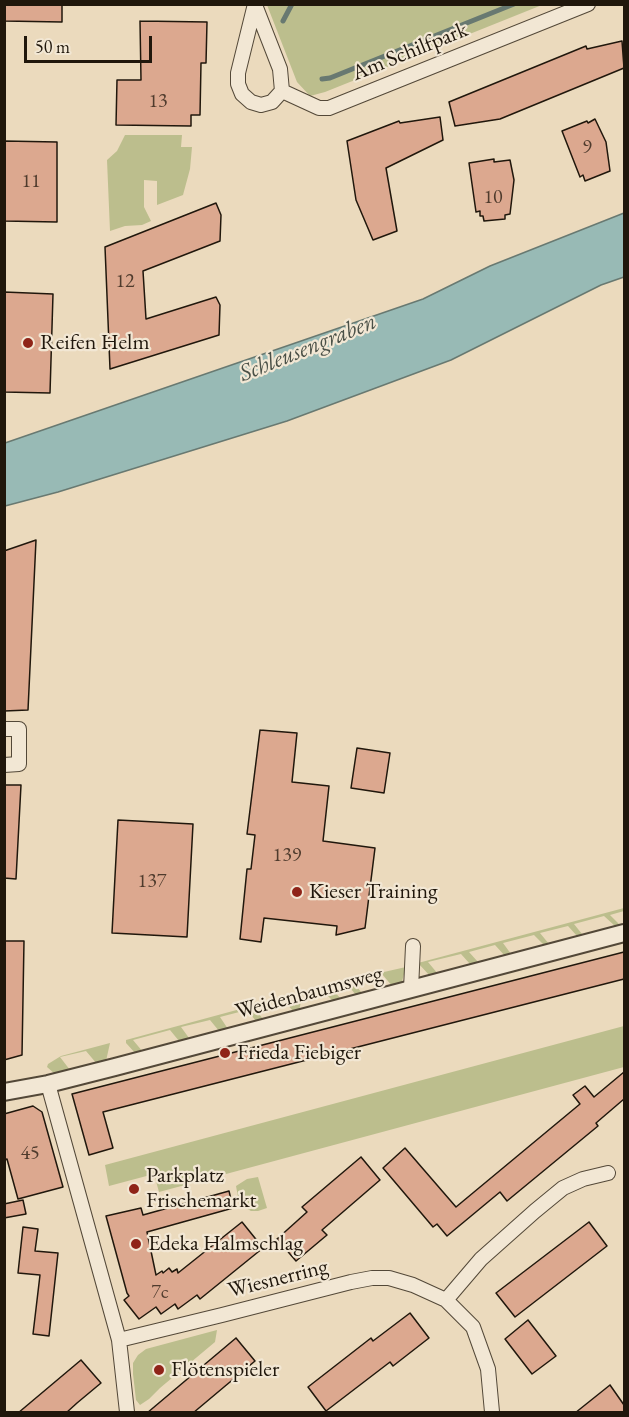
<!DOCTYPE html>
<meta charset="utf-8">
<style>
body{margin:0}
#map{position:relative;width:629px;height:1417px;overflow:hidden;background:#ebdabd;font-family:"EB Garamond",serif}
canvas{display:block}
.frame{position:absolute;inset:0;border:6px solid #20170c;pointer-events:none}
.scale{position:absolute;left:24px;top:36px;width:128px;height:27px;box-sizing:border-box;border:3px solid #20170c;border-top:0;padding-left:8px;font-size:18px;line-height:21px;white-space:nowrap;color:#20170c;-webkit-text-stroke:4px #f2e7d4;paint-order:stroke}
</style>
<div id="map">
<canvas width="629" height="1417"></canvas>
<div class="frame"></div>
<div class="scale">50 m</div>
</div>
<script>
const context = document.querySelector('canvas').getContext('2d');
context.lineJoin = 'round';
function paint(path, color) { context.fillStyle = color; context.fill(path, 'evenodd'); }
const shape = rows => new Path2D(rows.map(r => 'M' + r).join(''));
function stroke(path, color, width, dash) { context.strokeStyle = color; context.lineWidth = width; context.lineCap = dash ? 'butt' : 'round'; context.setLineDash(dash || []); context.stroke(path); }
function drawText(font, color, halo, rows, align = 'center') {
  context.font = font + ' "EB Garamond",serif'; context.lineWidth = 4.5; context.setLineDash([]); context.textBaseline = 'middle'; context.strokeStyle = halo; context.fillStyle = color; for (const [text, x, y, turn = 0] of rows) {
    context.save(); context.translate(x, y); context.rotate((+turn || 0) * Math.PI / 180); context.textAlign = isNaN(turn) ? turn : align; if (halo) context.strokeText(text, 0, 0); context.fillText(text, 0, 0); context.restore();
  }
}
paint(shape([
 [267,5,542,5,325,92,310,96,297,82],
 [125,135,182,135,181,147,192,147,190,169,183,195,157,205,157,181,144,180,144,207,151,221,142,225,125,226,110,231,107,160,117,151],
 [624,908,624,911,610,915,620,925,615,926,604,916,574,924,582,934,577,936,568,926,540,933,549,944,544,945,534,935,503,943,511,954,505,956,495,945,469,952,478,962,470,964,461,954,428,962,438,974,430,976,418,963],
 [406,967,401,985,393,987,382,974,352,981,362,993,356,995,346,983,330,987,342,1000,334,1002,322,990,322,986],
 [303,992,299,1011,294,1012,283,1000,254,1008,263,1019,256,1021,247,1010,220,1017,228,1029,219,1031,210,1020,181,1027,189,1038,179,1041,170,1030,133,1040,143,1052,136,1054,126,1043,126,1040],
 [624,1026,624,1067,159,1192,154,1174,109,1186,105,1165],
 [110,1043,106,1061,97,1064,86,1051,60,1057,70,1070,55,1074,47,1067,48,1064,61,1056],
 [258,1177,267,1208,258,1211,251,1211,242,1206,238,1197,236,1186,247,1179],
 [217,1330,215,1342,160,1388,149,1399,140,1405,136,1400,133,1374,133,1363,138,1355,146,1349]
]), '#bcbe8d');
const water = shape([
 [624,213,624,277,601,285,451,360,287,421,58,492,5,506,5,443,423,299,490,266,624,213]
]);
paint(water, '#98bab5');
stroke(water, '#687971', 1.5);
stroke(shape([
 [283,21,292,4],
 [322,79,330,78,514,4]
]), '#687971', 5);
const building = shape([
 [4,4,62,4,62,22,4,21,4,4],
 [140,21,207,22,206,63,201,63,200,115,191,115,191,126,116,125,117,80,141,80,140,21],
 [622,41,624,68,500,119,455,126,449,102,586,46,587,49,622,41],
 [440,117,443,140,386,168,397,231,373,240,356,200,347,141,399,121,400,123,440,117],
 [595,119,606,142,610,171,585,181,583,175,580,177,562,131,587,121,588,123,595,119],
 [4,141,57,142,57,222,4,221,4,141],
 [494,159,494,162,510,160,514,180,510,214,505,215,505,219,484,221,483,216,480,216,480,211,476,212,469,163,494,159],
 [216,203,221,215,220,241,143,271,146,319,216,297,220,305,219,335,110,369,105,247,216,203],
 [4,292,53,294,50,393,4,392,4,292],
 [36,540,28,710,4,711,4,551,36,540],
 [260,730,297,733,292,782,329,786,323,841,375,848,365,928,336,935,337,926,264,918,261,942,240,939,247,869,251,869,255,835,247,834,260,730],
 [357,748,390,753,384,793,351,788,357,748],
 [4,785,21,785,16,879,4,878,4,785],
 [118,820,193,824,187,937,112,933,118,820],
 [4,941,24,941,22,1055,4,1060,4,941],
 [624,952,624,979,103,1112,113,1148,89,1155,72,1094,624,952],
 [624,1072,624,1099,596,1123,598,1126,507,1201,500,1192,447,1236,437,1224,433,1227,383,1168,405,1148,456,1207,580,1104,573,1095,585,1086,594,1097,624,1072],
 [33,1106,42,1112,63,1187,18,1199,7,1159,4,1160,4,1114,33,1106],
 [361,1157,380,1180,322,1230,327,1235,296,1261,277,1239,307,1212,302,1207,361,1157],
 [229,1191,233,1208,147,1232,156,1275,162,1271,163,1273,169,1268,172,1272,177,1269,178,1273,242,1222,263,1248,200,1299,197,1295,178,1309,175,1304,161,1314,156,1307,139,1319,124,1300,129,1296,127,1293,106,1216,141,1208,143,1215,229,1191],
 [23,1200,26,1214,4,1218,4,1204,23,1200],
 [589,1222,607,1246,515,1317,496,1293,589,1222],
 [23,1227,38,1229,35,1251,58,1253,49,1336,33,1334,40,1275,18,1273,23,1227],
 [410,1313,429,1338,393,1366,390,1362,326,1411,308,1387,371,1338,373,1341,410,1313],
 [528,1320,556,1356,532,1374,505,1339,528,1320],
 [236,1338,255,1361,193,1413,147,1413,236,1338],
 [81,1360,101,1383,77,1403,66,1413,18,1413,81,1360],
 [610,1385,624,1405,624,1413,575,1413,610,1385]
]);
paint(building, '#dca88f');
stroke(building, '#20170c', 1.5);
const minor = shape([
 [255,4,238,73,238,84,242,94,251,102,261,105,272,102,282,91,280,69,255,5],
 [282,91,319,108,329,108,588,4],
 [4,729,19,729,19,764,4,765],
 [411,989,413,946],
 [48,1084,119,1340,127,1412],
 [446,1300,481,1259,535,1211,563,1188,583,1179,608,1173],
 [119,1340,222,1315,351,1282,372,1278,389,1278,413,1285,446,1300,473,1327,488,1369,492,1412]
]);
const tertiary = shape([
 [4,1092,48,1084,115,1067,624,933]
]);
stroke(minor, '#534838', 16);
stroke(tertiary, '#534838', 20);
stroke(minor, '#f2e7d4', 14);
stroke(tertiary, '#f2e7d4', 16);
for (const [x, y, r, color] of [
 [28,343,6,"#8f2418"],
 [297,892,6,"#8f2418"],
 [225,1053,6,"#8f2418"],
 [134,1189,6,"#8f2418"],
 [136,1244,6,"#8f2418"],
 [159,1370,6,"#8f2418"]
]) { const dot = new Path2D(); dot.arc(x, y, r, 0, 2 * Math.PI); context.fillStyle = color; context.fill(dot); stroke(dot, '#f2e7d4', 2); }
drawText('20px', '#4f3b2d', null, [
 ["13",158,102],
 ["9",587,148],
 ["11",31,182],
 ["10",493,198],
 ["12",125,282],
 ["139",287,856],
 ["137",152,882],
 ["45",30,1154],
 ["7c",160,1293]
]);
drawText('22px', '#20170c', '#f2e7d4', [
 ["Am Schilfpark",410,52,-22],
 ["Weidenbaumsweg",309,993,-15],
 ["Wiesnerring",278,1279,-14]
]);
drawText('22px', '#20170c', '#f2e7d4', [
 ["Reifen Helm",40,343],
 ["Kieser Training",309,892],
 ["Frieda Fiebiger",237,1053],
 ["Parkplatz",146,1176],
 ["Frischemarkt",146,1201],
 ["Edeka Halmschlag",148,1244],
 ["Flötenspieler",171,1370]
], 'left');
drawText('italic 24px', '#4a5047', '#f2e7d4', [
 ["Schleusengraben",308,348,-22]
]);
</script>
